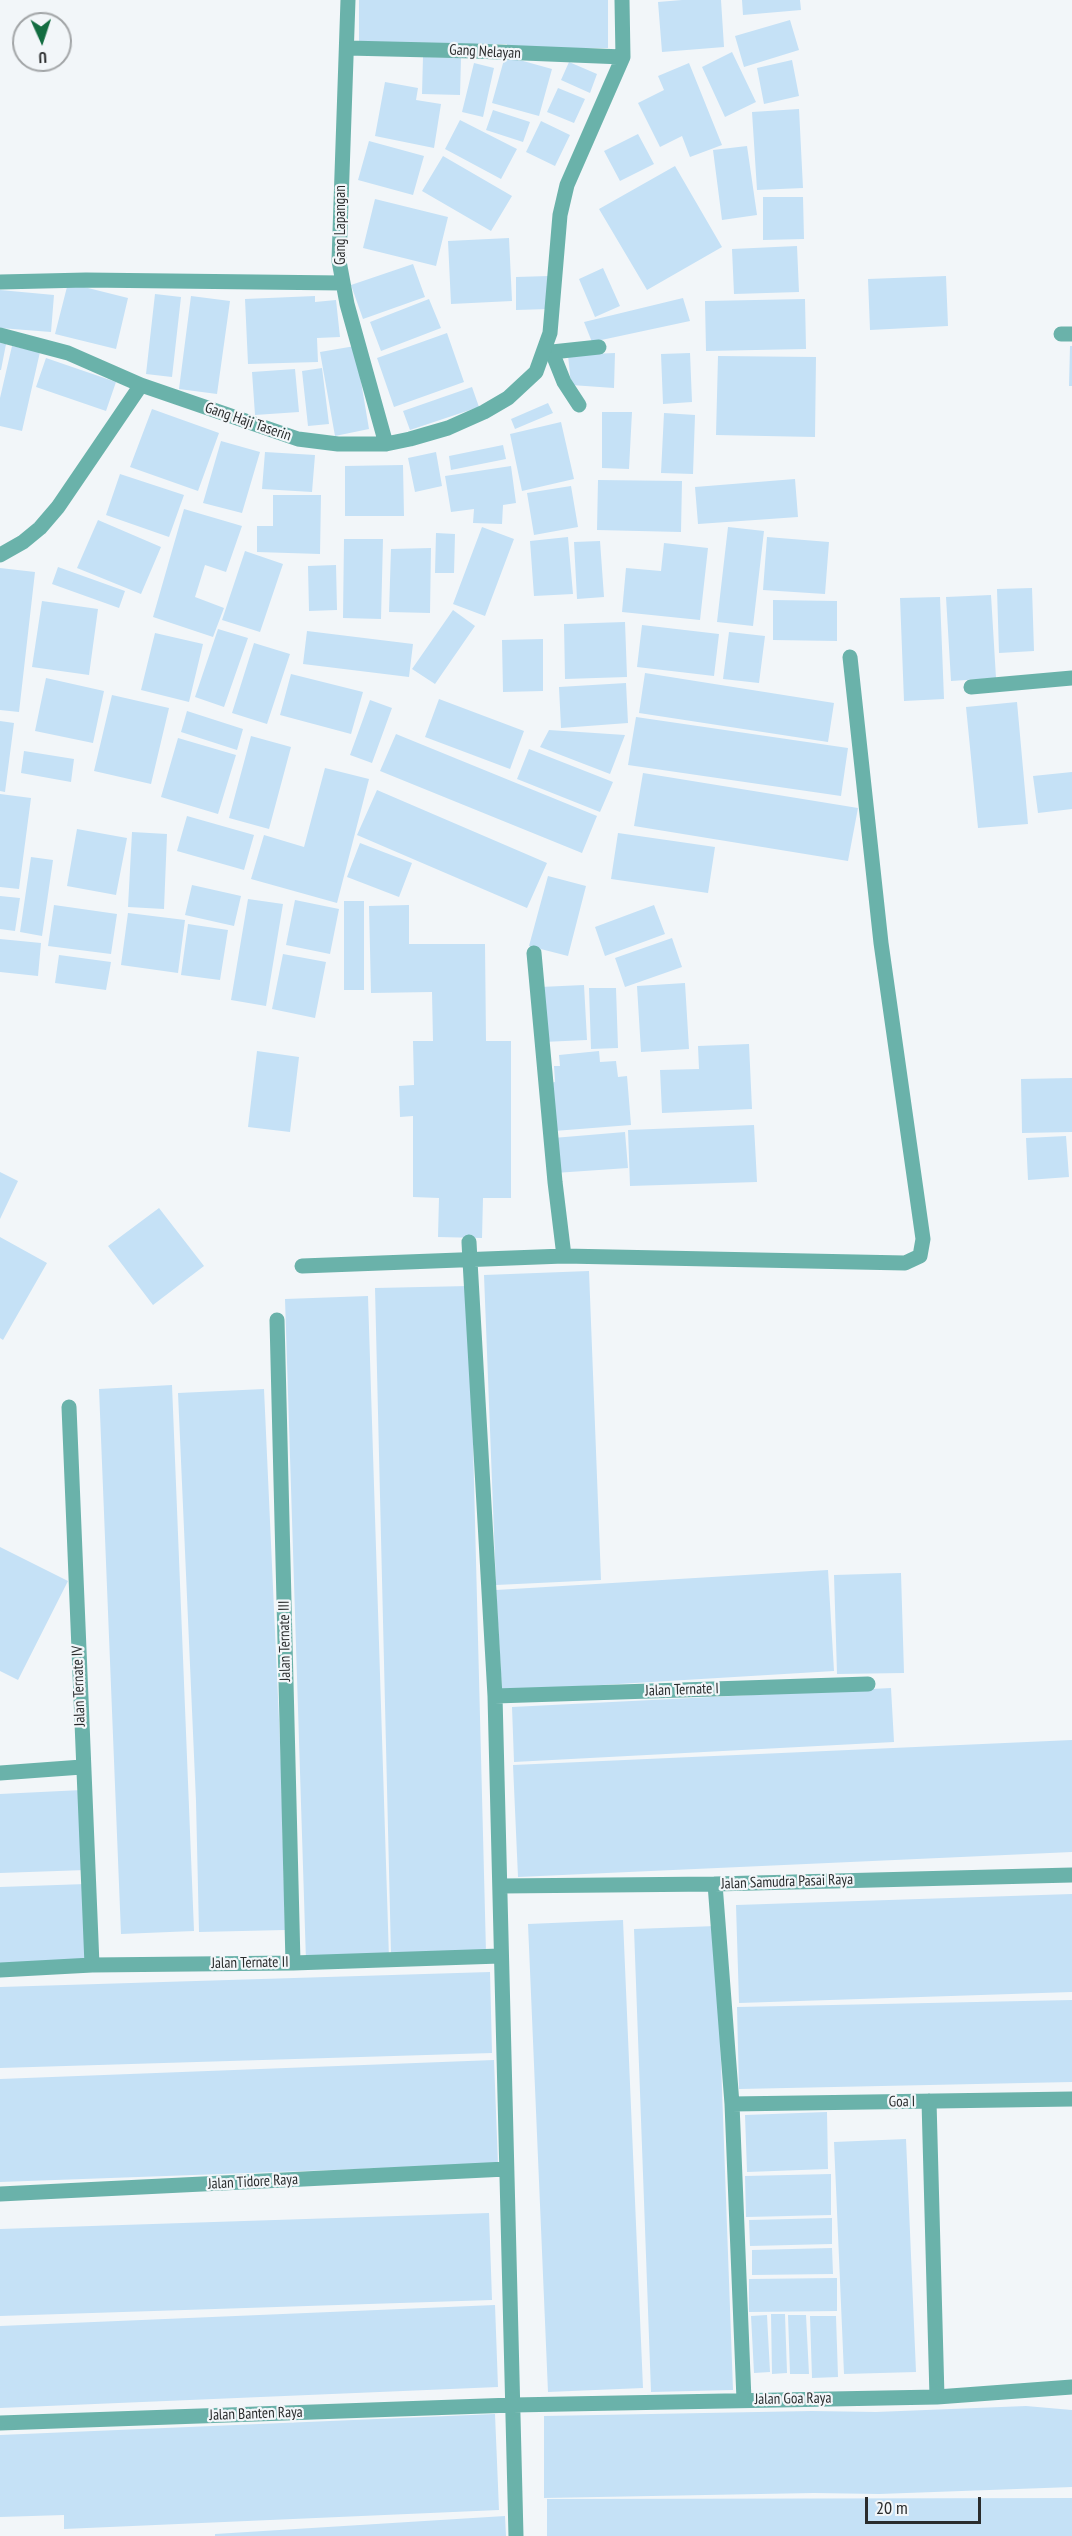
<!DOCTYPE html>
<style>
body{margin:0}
#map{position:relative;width:1072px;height:2536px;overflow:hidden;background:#f2f6f9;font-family:"PT Sans Narrow",sans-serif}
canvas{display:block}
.north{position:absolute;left:12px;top:12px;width:60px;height:60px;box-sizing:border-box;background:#f2f6f9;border:2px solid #a2a5a7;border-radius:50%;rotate:177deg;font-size:16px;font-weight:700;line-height:24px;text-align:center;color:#2a2c2d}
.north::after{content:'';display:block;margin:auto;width:21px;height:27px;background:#136d41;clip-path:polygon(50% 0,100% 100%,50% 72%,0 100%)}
.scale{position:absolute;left:865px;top:2497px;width:116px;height:27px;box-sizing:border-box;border:3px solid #2a2c2d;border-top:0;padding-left:8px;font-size:18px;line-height:21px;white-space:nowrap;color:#2a2c2d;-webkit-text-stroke:4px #f2f6f9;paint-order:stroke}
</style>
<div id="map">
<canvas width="1072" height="2536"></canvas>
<div class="north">U</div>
<div class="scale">20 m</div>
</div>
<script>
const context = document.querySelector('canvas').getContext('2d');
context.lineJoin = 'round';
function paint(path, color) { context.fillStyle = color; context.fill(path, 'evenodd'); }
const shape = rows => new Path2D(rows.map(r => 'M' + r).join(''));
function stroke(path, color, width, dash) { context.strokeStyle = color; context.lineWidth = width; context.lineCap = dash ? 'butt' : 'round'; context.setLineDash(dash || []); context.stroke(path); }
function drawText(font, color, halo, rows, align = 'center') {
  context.font = font + ' "PT Sans Narrow",sans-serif'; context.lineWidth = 4.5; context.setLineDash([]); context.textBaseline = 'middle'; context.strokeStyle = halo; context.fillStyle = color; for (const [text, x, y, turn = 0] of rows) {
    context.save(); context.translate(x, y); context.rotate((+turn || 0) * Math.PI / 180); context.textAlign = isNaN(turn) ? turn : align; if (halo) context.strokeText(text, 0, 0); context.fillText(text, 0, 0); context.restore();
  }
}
paint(shape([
 [359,0,608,0,608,48,507,48,507,44,359,45],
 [682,0,721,0,724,47,662,52,658,2],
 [742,0,800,0,801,10,743,15],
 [790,20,799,50,744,67,735,36],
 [732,52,756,102,725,117,702,67],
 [505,56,552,69,539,116,492,103],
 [423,57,461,58,460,95,422,94],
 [792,60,799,96,764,104,757,68],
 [569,62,597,74,590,93,561,80],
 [474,63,494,68,483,117,462,112],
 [689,63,722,145,690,157,682,136,660,147,638,103,664,90,658,76],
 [385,82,418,88,416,100,441,104,434,148,375,136],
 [558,88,585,99,574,123,547,112],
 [799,109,803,188,757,190,752,112],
 [493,110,530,122,523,142,486,130],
 [460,120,517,149,501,179,445,149],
 [541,121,570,135,555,166,526,152],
 [638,134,654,164,620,181,604,151],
 [369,141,424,156,413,195,358,180],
 [747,146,757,215,722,220,713,150],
 [443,156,512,196,491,231,422,191],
 [675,166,722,247,647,290,599,209],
 [763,197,803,197,804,239,763,240],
 [375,199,448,217,436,266,363,248],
 [509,238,512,301,451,304,448,241],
 [797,246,799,292,734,294,732,249],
 [413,264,425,297,363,319,351,285],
 [603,268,620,306,595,317,579,279],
 [549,276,549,309,516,310,516,277],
 [946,276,948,326,870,330,868,279],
 [68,283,128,298,116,349,55,334],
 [0,290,54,295,51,332,0,328],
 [155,294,181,297,172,377,146,374],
 [191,296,230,301,217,394,179,389],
 [315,296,315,302,336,300,340,337,317,338,318,362,248,364,245,299],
 [683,298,690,321,592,342,584,322],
 [429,299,441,328,381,351,370,322],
 [805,299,806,349,706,351,705,301],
 [447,333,464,382,394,407,377,358],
 [0,343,6,344,1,370,0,370],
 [12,346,40,352,22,431,0,426,0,398],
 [355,346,369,429,335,436,320,352],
 [1070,346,1072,346,1072,386,1069,386],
 [615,353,614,388,571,385,568,355],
 [690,353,692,402,663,404,661,354],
 [718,356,816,357,815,437,716,435],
 [46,358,116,382,106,411,36,387],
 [322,368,329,424,308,426,302,371],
 [295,369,299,412,255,415,252,372],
 [472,387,479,407,410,430,403,411],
 [548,403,553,413,515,429,511,419],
 [152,409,219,433,198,491,130,467],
 [602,412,632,412,629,469,602,468],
 [664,413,695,415,693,474,661,473],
 [561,422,574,479,522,491,510,434],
 [221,441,260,452,242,513,203,503],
 [503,445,506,459,451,470,449,456],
 [265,452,315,455,312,492,262,489],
 [436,452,442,486,415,492,408,458],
 [403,465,404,516,345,516,345,466],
 [511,466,516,503,503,505,502,524,473,523,474,509,451,512,445,476],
 [120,474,184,495,169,537,106,515],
 [795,479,798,517,698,524,695,487],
 [598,480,682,481,681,532,597,530],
 [571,486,578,527,534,535,527,493],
 [273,495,321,495,320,554,257,552,257,526,273,526],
 [184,509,242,526,226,572,205,565,195,597,224,608,213,637,153,617],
 [98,520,161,547,141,594,77,568],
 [482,527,514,539,485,616,453,604],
 [728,527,764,531,753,626,717,622],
 [436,533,455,534,454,573,435,573],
 [568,537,573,594,534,596,530,541],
 [767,537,829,542,825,594,763,590],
 [344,539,383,539,381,619,343,618],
 [600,541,604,597,577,599,574,542],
 [664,543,708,548,700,620,622,612,626,568,661,571],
 [431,548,430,613,389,612,391,549],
 [245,551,283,564,260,632,222,620],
 [336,565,337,610,309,611,308,566],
 [58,567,125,591,119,608,52,584],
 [0,568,35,572,19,712,0,710],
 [1032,588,1034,651,999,653,997,589],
 [991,595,996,678,951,681,946,597],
 [940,597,944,699,904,701,900,598],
 [773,600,837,601,837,641,773,640],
 [42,601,98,609,89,675,32,667],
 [453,610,475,626,435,684,412,669],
 [625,622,627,677,565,679,564,624],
 [642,625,719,634,714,676,637,667],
 [218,629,248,638,224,707,195,697],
 [307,631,413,644,409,677,303,664],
 [729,632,765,636,759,683,723,679],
 [155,633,203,644,189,702,141,690],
 [543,639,543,691,503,692,502,640],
 [254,643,290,654,267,724,232,713],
 [645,673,834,703,828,742,639,713],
 [291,674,363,692,351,734,280,715],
 [46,678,104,691,93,743,35,731],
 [626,683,628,723,561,728,559,687],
 [112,695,169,708,151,784,94,771],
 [439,699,524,731,510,769,425,737],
 [370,700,392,708,372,763,350,755],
 [1017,702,1028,824,978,828,966,707],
 [187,711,243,729,237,750,181,732],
 [636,717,848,748,841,796,628,765],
 [0,721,14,723,5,792,0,791],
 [549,730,625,735,610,774,540,747],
 [396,734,597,816,582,853,380,771],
 [251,736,291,747,269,829,229,818],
 [178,738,236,755,218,814,161,797],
 [529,749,613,782,600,812,517,779],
 [24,751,74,759,71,782,21,773],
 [325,768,369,779,337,903,251,879,264,835,304,847],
 [1072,772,1072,809,1038,813,1033,776],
 [643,773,858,808,848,861,634,826],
 [377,790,547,863,527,908,357,835],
 [0,794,31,798,19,889,0,887],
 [187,816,254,835,244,870,177,851],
 [77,829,127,838,116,895,67,886],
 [132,832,167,834,164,909,128,907],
 [618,833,715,847,708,893,611,879],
 [360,843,412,863,399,897,347,877],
 [31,857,53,860,42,936,20,932],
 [548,876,586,886,568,956,529,946],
 [192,885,241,896,234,926,185,915],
 [0,896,20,898,15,931,0,929],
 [248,899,283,904,266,1006,231,1000],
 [295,900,339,909,330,954,286,945],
 [344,901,364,901,364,990,344,990],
 [54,905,117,914,111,954,48,946],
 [409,905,409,944,485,944,486,1041,511,1041,511,1198,483,1198,482,1238,438,1237,439,1198,413,1197,413,1116,400,1117,399,1086,414,1085,413,1041,433,1041,432,992,371,993,369,906],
 [654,905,665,934,605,956,595,927],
 [128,913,185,920,178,973,121,965],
 [188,924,228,930,220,980,181,975],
 [672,938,682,967,625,987,615,958],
 [0,939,41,943,38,976,0,972],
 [283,954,326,962,315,1018,272,1009],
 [59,955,111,962,106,990,55,983],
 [685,983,689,1049,641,1052,637,986],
 [584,985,587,1040,543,1042,540,987],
 [589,988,616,988,618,1048,591,1049],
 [749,1044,752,1109,662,1113,660,1070,699,1069,698,1046],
 [257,1051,299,1057,290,1132,248,1127],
 [599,1051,600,1062,616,1061,618,1077,627,1076,631,1125,554,1131,550,1083,555,1082,554,1066,560,1066,559,1055],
 [1072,1078,1072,1132,1022,1133,1021,1079],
 [754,1125,757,1182,630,1186,628,1130],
 [625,1132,628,1168,555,1173,553,1138],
 [1066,1136,1069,1177,1028,1180,1026,1138],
 [0,1172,18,1181,0,1219],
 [159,1208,204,1266,153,1305,108,1246],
 [0,1237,47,1263,3,1340,0,1338],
 [589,1271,601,1580,496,1585,484,1275],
 [469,1286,486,1952,391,1954,375,1288],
 [368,1296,389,1958,306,1961,285,1299],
 [172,1385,194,1931,121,1934,99,1389],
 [264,1389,281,1764,285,1930,199,1932,196,1801,178,1393],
 [0,1547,68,1581,18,1680,0,1671],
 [828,1570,834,1671,502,1691,496,1590],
 [901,1573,904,1673,837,1674,834,1575],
 [891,1688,894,1742,514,1762,512,1707],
 [1072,1740,1072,1852,518,1877,513,1765],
 [82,1790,86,1870,0,1873,0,1794],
 [86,1884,89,1963,0,1966,0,1887],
 [1072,1894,1072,1992,739,2003,736,1905],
 [623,1920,643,2388,548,2392,528,1924],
 [716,1926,733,2390,651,2392,634,1929],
 [490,1972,492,2053,0,2068,0,1987],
 [1072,2000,1072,2082,739,2089,737,2007],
 [494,2060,498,2164,0,2182,0,2079],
 [827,2112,828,2169,747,2172,745,2115],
 [906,2139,916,2372,844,2374,834,2142],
 [831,2174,831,2215,746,2217,745,2176],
 [489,2213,492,2300,0,2316,0,2229],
 [832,2218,832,2244,750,2246,749,2220],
 [832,2248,833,2274,752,2275,752,2250],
 [837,2278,837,2311,749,2312,749,2279],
 [495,2305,498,2387,0,2408,0,2326],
 [771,2314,785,2314,787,2373,772,2374],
 [767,2315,770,2372,754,2373,751,2316],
 [788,2315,806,2315,809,2374,790,2374],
 [810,2316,836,2316,838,2377,812,2378],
 [1026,2406,1072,2410,1072,2487,879,2494,814,2493,544,2498,544,2416,812,2411,876,2412],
 [495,2414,499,2510,64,2529,64,2515,0,2517,0,2435],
 [1072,2498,1072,2536,547,2536,547,2499],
 [505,2516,506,2536,215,2536,215,2534]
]), '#c5e1f6');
stroke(shape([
 [545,349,552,352,599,347],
 [552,352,564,382,579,405],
 [469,1242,470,1261]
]), '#6ab2aa', 15);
stroke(shape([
 [348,0,339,261,347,304,386,444],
 [347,48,474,51,623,57],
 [0,282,86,280,342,283],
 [1061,334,1072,334],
 [0,335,68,353,141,385],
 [0,555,23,542,40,528,58,507,141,385,298,439,338,444,386,444,410,439,448,428,484,412,508,398,536,372,550,333,560,215,567,185,623,57,622,0],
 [971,687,1072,678],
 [564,1256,905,1263,920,1256,923,1239,881,943,850,657],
 [470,1261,495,1696,516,2536],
 [302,1266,564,1256,555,1182,534,953],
 [277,1320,293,1963],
 [69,1407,92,1965],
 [495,1696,868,1684],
 [0,1773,82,1767],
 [715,1884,732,2104,744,2400],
 [501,1886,715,1884,1072,1875],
 [0,1970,92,1965,293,1963,500,1956],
 [929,2101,937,2397],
 [732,2104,1072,2099],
 [0,2194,506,2169],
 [0,2423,513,2405,937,2397,1072,2387]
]), '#6ab2aa', 15);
drawText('15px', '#2a2c2d', '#f2f6f9', [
 ["Gang Nelayan",485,52,3],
 ["Gang Lapangan",341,225,-90],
 ["Gang Haji Taserin",248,422,19],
 ["Jalan Ternate III",285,1641,-91],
 ["Jalan Ternate IV",79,1686,-92],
 ["Jalan Ternate I",682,1690,-2],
 ["Jalan Samudra Pasai Raya",787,1882,-2],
 ["Jalan Ternate II",250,1963,-1],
 ["Goa I",902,2102,-1],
 ["Jalan Tidore Raya",253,2182,-3],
 ["Jalan Goa Raya",793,2399,-1],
 ["Jalan Banten Raya",256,2414,-2]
]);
</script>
